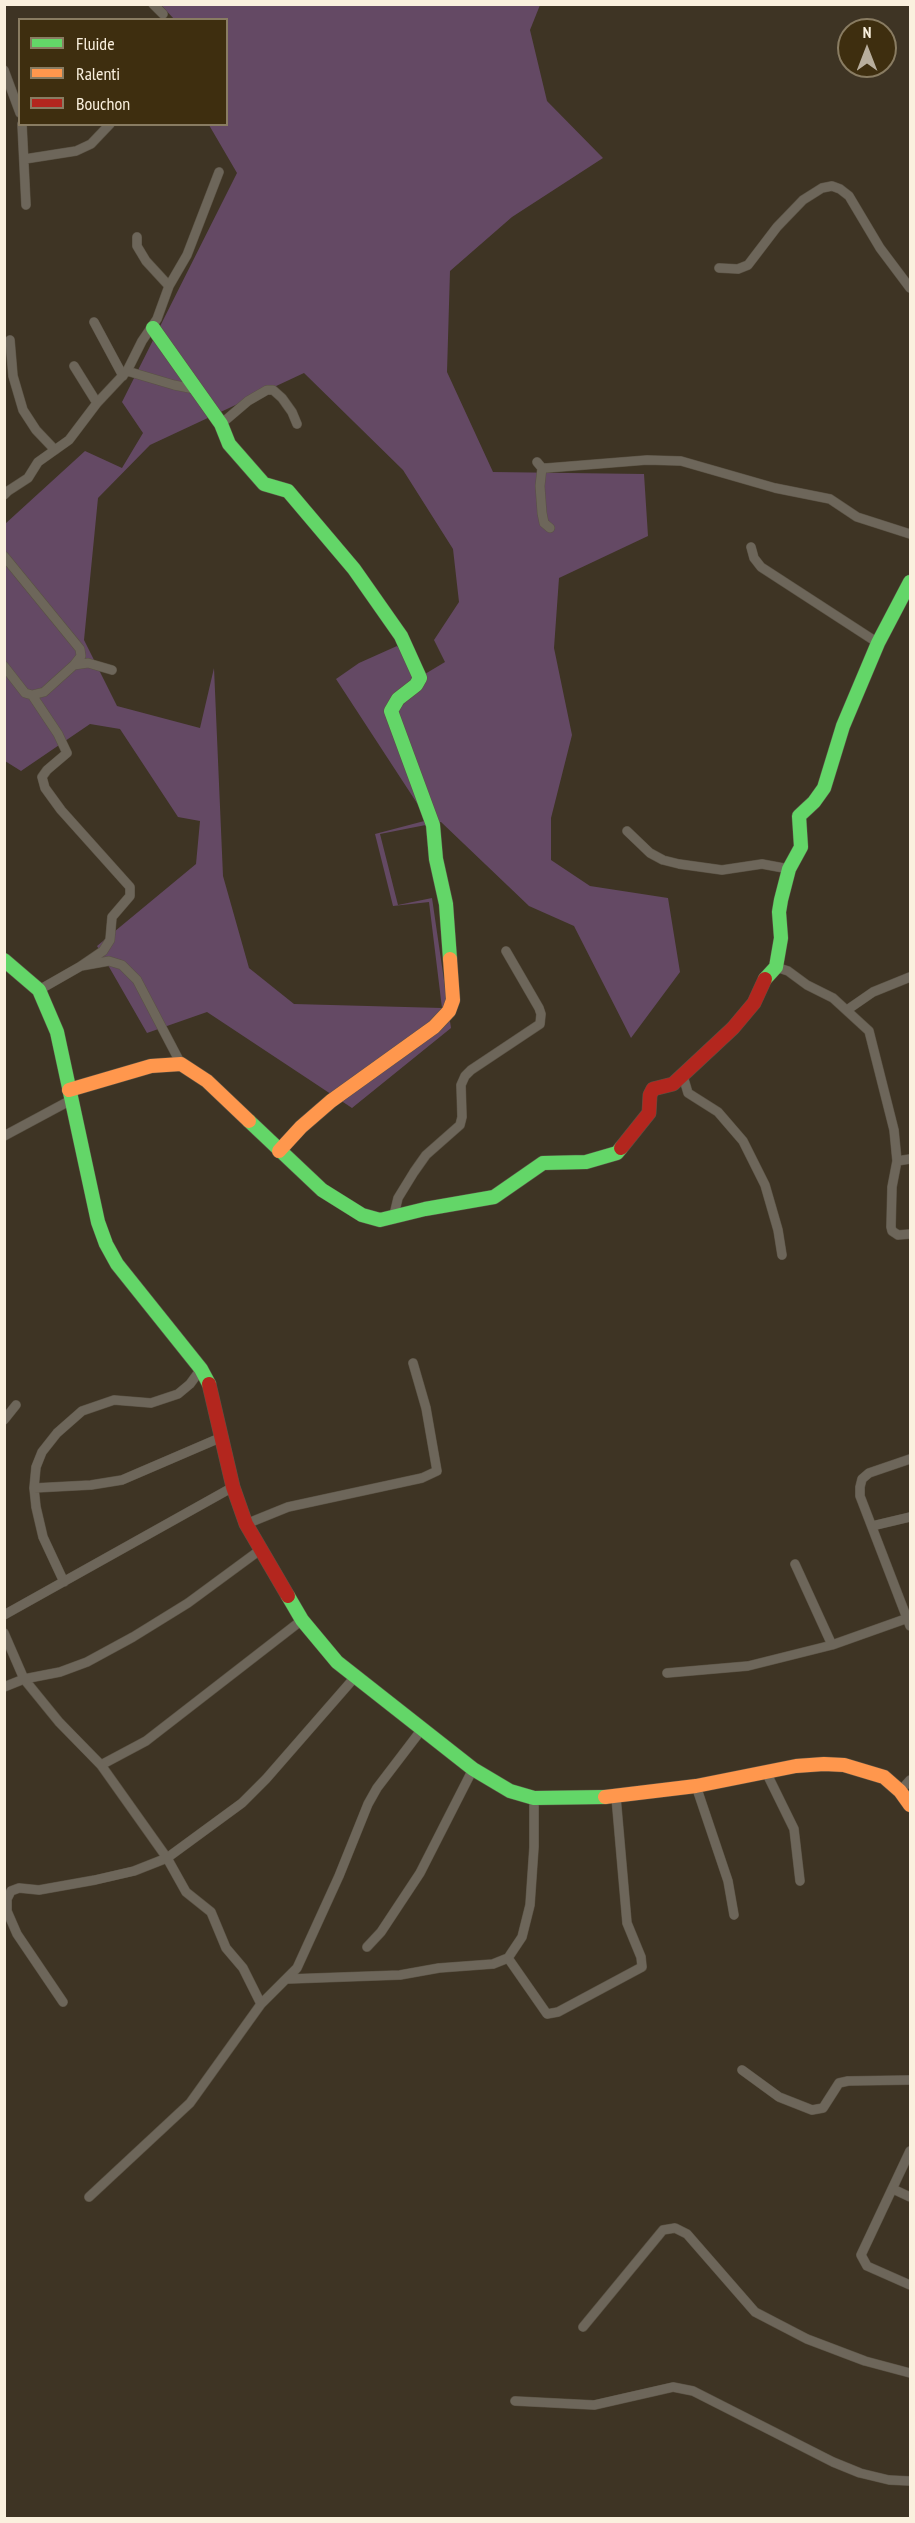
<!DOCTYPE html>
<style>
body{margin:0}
#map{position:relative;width:915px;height:2523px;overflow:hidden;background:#3e3424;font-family:"PT Sans Narrow",sans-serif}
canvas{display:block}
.frame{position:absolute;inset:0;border:6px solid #faf0de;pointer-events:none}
.legend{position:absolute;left:18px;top:18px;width:210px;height:108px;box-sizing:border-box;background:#3e2e0f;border:2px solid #897c62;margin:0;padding:8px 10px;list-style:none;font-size:18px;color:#faf0de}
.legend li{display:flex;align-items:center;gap:12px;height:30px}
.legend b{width:30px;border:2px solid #897c62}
.north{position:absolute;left:837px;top:18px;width:60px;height:60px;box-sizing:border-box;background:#3e2e0f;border:2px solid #897c62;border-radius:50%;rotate:0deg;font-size:16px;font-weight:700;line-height:24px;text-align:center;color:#faf0de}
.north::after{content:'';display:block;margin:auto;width:21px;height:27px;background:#b8ae9d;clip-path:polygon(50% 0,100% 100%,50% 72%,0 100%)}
</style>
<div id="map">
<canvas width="915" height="2523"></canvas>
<div class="frame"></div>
<ul class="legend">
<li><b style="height:8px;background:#63d668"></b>Fluide</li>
<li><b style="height:8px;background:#ff974d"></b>Ralenti</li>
<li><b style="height:8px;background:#b3261e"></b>Bouchon</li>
</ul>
<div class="north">N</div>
</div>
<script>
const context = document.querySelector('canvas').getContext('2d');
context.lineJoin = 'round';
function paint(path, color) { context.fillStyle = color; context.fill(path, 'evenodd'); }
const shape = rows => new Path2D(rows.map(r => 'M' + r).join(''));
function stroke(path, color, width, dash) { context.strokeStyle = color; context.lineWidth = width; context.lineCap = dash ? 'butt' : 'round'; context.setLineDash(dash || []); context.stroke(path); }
paint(shape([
 [161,5,540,5,530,30,547,101,603,158,512,217,450,271,447,372,493,472,644,474,648,536,559,578,554,648,572,735,551,818,551,860,590,886,668,898,680,972,631,1038,574,926,529,906,441,822,380,834,398,905,432,898,451,1028,352,1108,207,1012,147,1033,97,946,196,864,200,821,178,817,120,729,90,724,21,771,5,761,5,524,85,451,122,468,143,433,122,402,237,173,209,125,226,124,226,20,174,19],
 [304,373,403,470,453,549,459,602,434,640,445,662,425,674,397,646,359,663,336,679,428,820,375,834,393,906,429,902,442,1008,294,1004,249,968,223,876,214,668,200,728,117,706,84,640,98,498,150,445]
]), '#644964');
const street = shape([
 [153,4,163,14],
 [4,70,20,113],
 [22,124,26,205],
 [25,159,76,151,91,144,110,124],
 [719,268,738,269,748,265,777,227,803,200,822,188,832,186,840,189,849,196,880,248,910,288],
 [169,286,187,255,219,172],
 [94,322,123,376],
 [10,340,13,376,23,410,36,430,55,450],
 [74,366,97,403],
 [127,371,174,385,194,389],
 [221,424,248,401,267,390,273,390,282,398,292,412,297,424],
 [537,462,542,468,547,468,647,460,681,461,775,488,830,499,857,517,910,534],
 [542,468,540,486,542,513,544,523,550,528],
 [4,495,8,491,28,478,38,462,69,440,97,403,127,371,142,341,157,319,169,286,146,261,137,246,137,237],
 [751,547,754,558,761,567,878,643],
 [4,556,80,649,81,656,74,665],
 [4,666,25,693,32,695,44,692,74,665,88,663,112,670],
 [32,695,58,734,67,753,47,770,42,777,45,788,61,810,130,887,130,896,112,917,110,940,103,951,81,966],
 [627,831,650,853,663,860,679,864,722,870,762,864,789,869],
 [776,967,788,971,807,985,833,998,869,1031,894,1130,897,1161,892,1187,891,1227,892,1231,898,1235,910,1234],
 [39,990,81,966,109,961,122,965,137,980,181,1064],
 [847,1010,873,992,910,977],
 [683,1076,688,1093,718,1112,743,1141,765,1185,778,1230,782,1255],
 [4,1136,71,1100],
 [897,1161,910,1159],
 [393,1219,398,1198,414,1172,426,1155,460,1125,462,1117,461,1085,465,1076,471,1070,540,1024,541,1014,539,1008,506,951],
 [4,1420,16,1405],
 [910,1459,869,1473,862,1479,860,1487,860,1496,910,1626],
 [34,1488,91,1485,122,1480,222,1437],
 [246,1524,288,1507,422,1478,437,1471,426,1408,413,1363],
 [872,1526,910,1517],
 [795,1564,832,1645],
 [64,1582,43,1537,36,1507,34,1488,36,1467,42,1452,57,1433,82,1411,114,1400,151,1403,178,1394,190,1384,201,1369],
 [4,1615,233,1487],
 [4,1633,24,1679,59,1722,101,1765,167,1858,186,1892,211,1912,226,1948,243,1968,261,2004],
 [667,1673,748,1666,832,1645,908,1618],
 [4,1687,24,1679,60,1672,87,1662,133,1637,188,1603,260,1550],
 [101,1765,146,1741,302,1620],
 [766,1772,794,1829,800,1881],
 [696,1786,728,1881,734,1915],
 [900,1791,910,1780],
 [367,1947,381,1932,420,1873,473,1769],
 [508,1958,547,2014,558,2012,642,1967,641,1957,627,1923,616,1797],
 [288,1979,400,1975,439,1968,493,1964,508,1958,522,1937,530,1905,534,1847,534,1798],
 [63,2002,17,1934,7,1911,7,1899,11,1891,19,1888,39,1890,95,1880,134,1871,167,1858,242,1803,266,1779,355,1677],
 [742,2070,779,2097,812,2110,823,2108,839,2083,848,2081,910,2080],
 [910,2151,861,2255,867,2266,910,2285],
 [893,2189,910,2197],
 [89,2197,190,2103,261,2004,297,1968,339,1876,368,1804,377,1788,422,1729],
 [583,2327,663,2230,675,2228,687,2234,755,2312,807,2339,865,2361,910,2373],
 [515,2401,594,2405,673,2387,693,2391,833,2462,860,2473,889,2480,910,2481]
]);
const fast = shape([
 [153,328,221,424,229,444,264,484,288,491,354,569,401,636,420,678,416,685,398,699,391,711,433,825,436,859,446,904,450,959],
 [4,960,39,990,57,1032,98,1222,106,1244,117,1264,201,1369,209,1384],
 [765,979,776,967,781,938,779,912,781,900,789,869,801,847,799,816,814,802,824,788,843,726,878,643,910,582],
 [249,1121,322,1190,362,1215,380,1220,425,1209,494,1197,543,1163,586,1162,617,1153,621,1148],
 [288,1596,302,1620,337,1662,473,1769,510,1791,534,1798,605,1797]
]);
const slow = shape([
 [69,1090,151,1066,181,1064,207,1081,249,1121],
 [279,1151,301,1127,331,1101,434,1027,449,1011,453,1000,450,959],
 [605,1797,696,1786,796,1766,824,1764,844,1765,884,1777,900,1791,910,1805]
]);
const jam = shape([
 [621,1148,649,1113,650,1095,653,1089,673,1084,733,1028,754,1003,765,979],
 [209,1384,233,1487,246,1524,288,1596]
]);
stroke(street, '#5a5244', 10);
stroke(fast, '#5a5244', 15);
stroke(slow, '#5a5244', 15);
stroke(jam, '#5a5244', 15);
stroke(street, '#6d665a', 9);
stroke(fast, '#63d668', 14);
stroke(slow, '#ff974d', 14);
stroke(jam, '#b3261e', 14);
</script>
